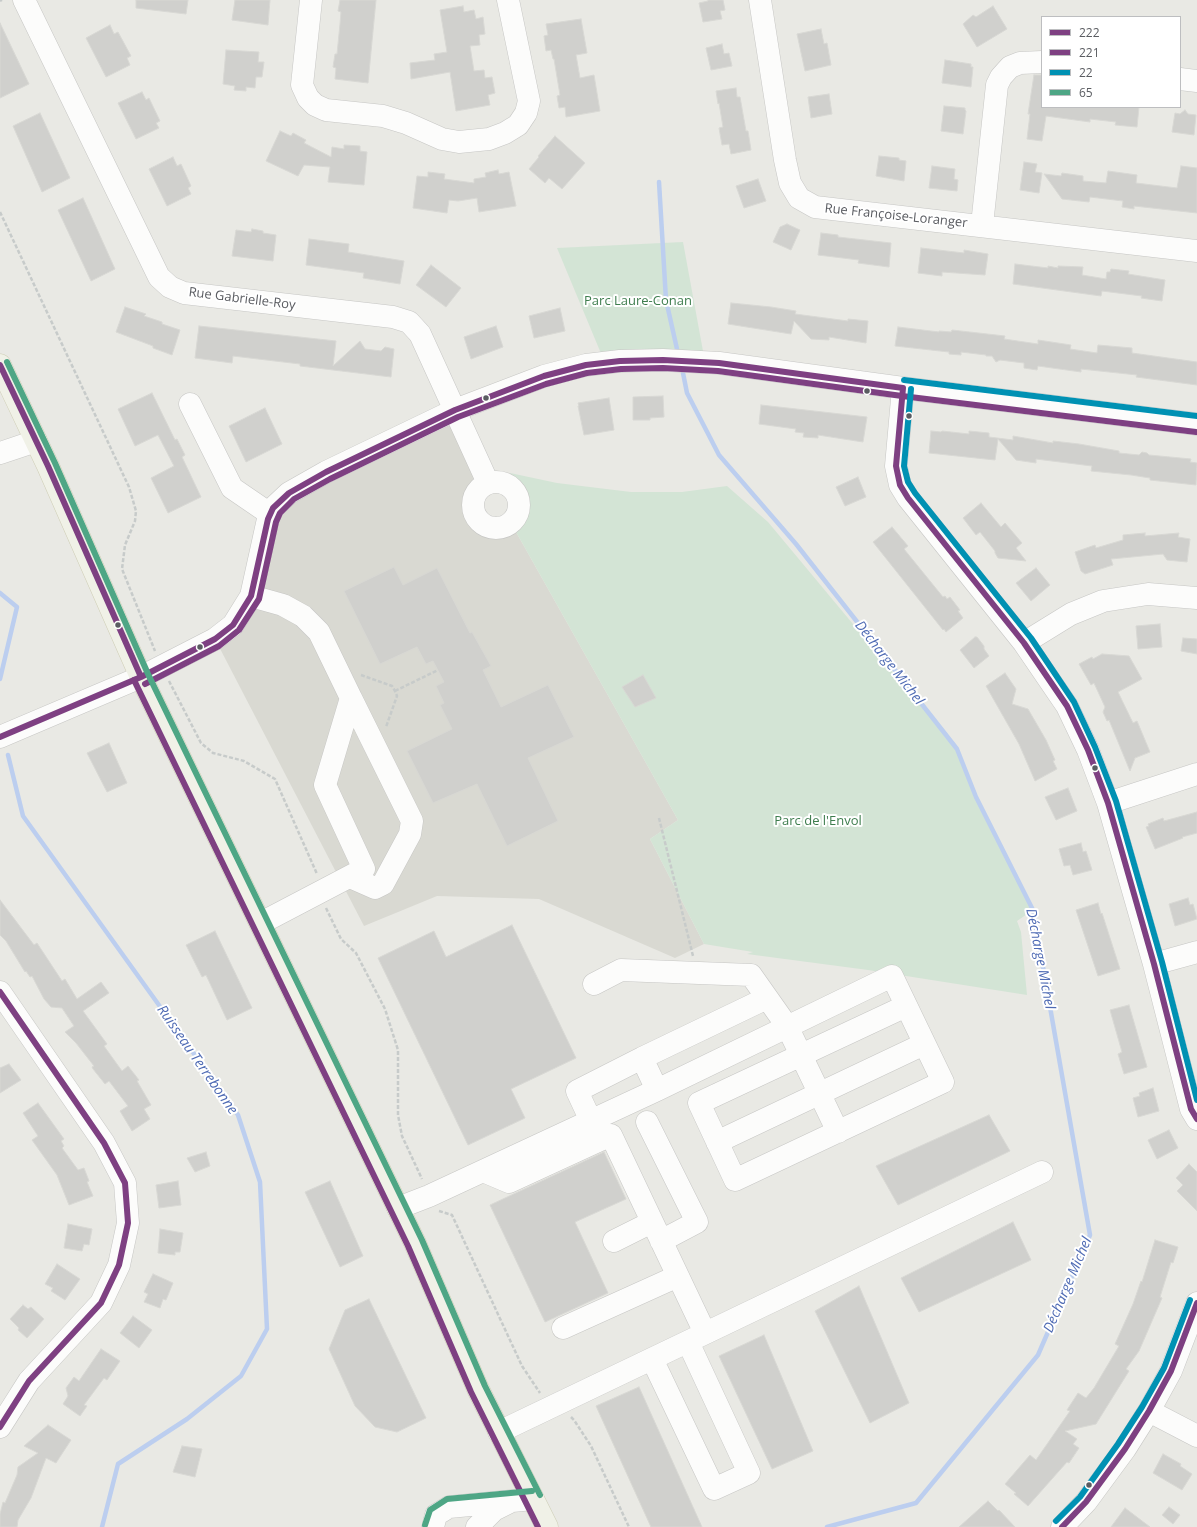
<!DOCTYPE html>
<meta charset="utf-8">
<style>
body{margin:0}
#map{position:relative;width:1197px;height:1527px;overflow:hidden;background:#e9e9e4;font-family:"Open Sans",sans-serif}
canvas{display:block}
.legend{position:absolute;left:1041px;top:16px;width:140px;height:92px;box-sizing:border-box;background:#fff;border:1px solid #bdbec0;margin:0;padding:5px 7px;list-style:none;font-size:12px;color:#5a5c61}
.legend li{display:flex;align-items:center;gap:8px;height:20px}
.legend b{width:20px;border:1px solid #bdbec0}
</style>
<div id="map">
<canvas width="1197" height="1527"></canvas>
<ul class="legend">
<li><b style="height:5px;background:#7e4082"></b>222</li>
<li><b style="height:5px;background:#7e4082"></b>221</li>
<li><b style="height:5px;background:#0091b3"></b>22</li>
<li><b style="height:5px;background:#4ea685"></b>65</li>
</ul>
</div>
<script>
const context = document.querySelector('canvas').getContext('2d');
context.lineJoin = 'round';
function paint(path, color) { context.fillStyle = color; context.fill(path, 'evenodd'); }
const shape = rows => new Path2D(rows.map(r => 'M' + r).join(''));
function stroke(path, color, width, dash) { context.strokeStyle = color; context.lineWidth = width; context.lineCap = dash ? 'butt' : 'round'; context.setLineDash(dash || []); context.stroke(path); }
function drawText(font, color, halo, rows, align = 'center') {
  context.font = font + ' "Open Sans",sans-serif'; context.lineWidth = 4; context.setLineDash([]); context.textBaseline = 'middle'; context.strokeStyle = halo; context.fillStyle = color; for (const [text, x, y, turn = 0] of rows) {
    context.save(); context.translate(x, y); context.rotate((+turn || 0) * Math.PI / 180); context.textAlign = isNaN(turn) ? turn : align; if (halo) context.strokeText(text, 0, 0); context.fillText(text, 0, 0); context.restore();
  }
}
paint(shape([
 [455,410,483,486,478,490,473,502,474,512,476,517,484,525,489,528,501,528,511,523,678,820,650,839,704,944,675,958,539,899,437,896,364,926,215,639,237,619,277,511]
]), '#d9d9d2');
paint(shape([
 [683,242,705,362,605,363,557,248],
 [510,473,557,483,631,492,682,492,727,486,768,522,957,749,984,816,1033,910,1017,921,1021,932,1027,995,868,970,747,954,753,952,704,944,650,839,678,820,511,523,518,515,520,507,518,496,511,486]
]), '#d3e4d5');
stroke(shape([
 [659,182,666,300,677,349],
 [683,373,687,393,719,455,796,544,957,749,976,797,1033,910,1090,1235,1038,1355,916,1503,827,1527],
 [0,593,17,607,0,679],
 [8,755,23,816,238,1115,260,1182,267,1329,241,1376,187,1419,118,1464,102,1527]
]), '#bcceef', 4.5);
const building = shape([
 [136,0,188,0,186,14,136,8,136,0],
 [235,0,270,0,268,25,232,20,235,0],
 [340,0,376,0,368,83,335,79,336,68,333,67,335,54,337,54,340,24,341,12,338,11,340,0],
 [708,0,723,0,725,10,720,11,722,19,703,22,699,3,708,1,708,0],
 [463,6,464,12,474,10,476,19,483,17,485,34,479,35,480,45,470,46,474,71,484,70,485,78,492,77,495,93,488,95,490,105,456,111,450,72,411,79,410,63,435,60,434,54,447,52,440,10,463,6],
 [993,6,1007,29,977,47,963,24,973,15,976,17,993,6],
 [581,19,587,53,576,55,580,78,594,75,600,111,566,117,565,107,559,108,557,96,560,95,554,59,553,59,551,50,546,51,544,36,548,35,546,24,581,19],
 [0,23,29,84,0,98,0,23],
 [110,25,114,34,118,32,131,56,127,58,130,65,106,77,86,38,110,25],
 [821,29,824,44,827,43,831,65,805,71,797,34,821,29],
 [722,44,724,54,729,53,732,66,711,70,706,48,722,44],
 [226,50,259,52,258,62,264,62,262,77,256,77,255,88,246,87,246,91,234,90,235,86,223,84,226,50],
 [945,60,971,64,971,67,973,67,971,87,942,83,945,60],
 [1034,75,1042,75,1042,107,1139,107,1137,127,1115,125,1116,122,1090,119,1090,122,1046,116,1042,141,1027,139,1030,114,1028,114,1034,75],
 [736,88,737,97,740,97,746,131,748,131,751,150,731,154,729,144,722,145,719,128,723,127,719,103,718,104,716,91,736,88],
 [142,92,146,100,149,98,160,121,156,123,159,128,136,139,118,103,142,92],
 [829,94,832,114,811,118,808,97,829,94],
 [944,106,965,108,965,110,966,111,963,134,941,131,944,106],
 [1185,110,1188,114,1196,115,1194,135,1172,132,1175,113,1180,114,1185,110],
 [40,113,70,178,42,192,13,126,40,113],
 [280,131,291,136,293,133,306,140,304,143,331,157,332,147,344,149,344,145,360,146,360,151,367,152,364,185,328,182,330,167,304,165,298,176,266,161,280,131],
 [555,136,585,163,562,189,549,178,545,183,529,169,539,157,538,156,555,136],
 [879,156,899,158,899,160,906,161,904,181,876,176,879,156],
 [173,157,177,166,181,164,191,186,188,188,191,194,167,206,149,169,173,157],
 [1024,162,1037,164,1035,172,1042,173,1039,193,1020,190,1024,162],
 [932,166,955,169,954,179,958,180,957,191,929,188,932,166],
 [1181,166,1197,168,1197,213,1134,206,1134,209,1122,207,1123,201,1090,197,1089,202,1062,199,1044,174,1061,176,1062,173,1083,176,1083,181,1106,183,1108,171,1137,175,1136,183,1177,188,1181,166],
 [498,170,499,174,509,172,516,206,479,212,477,198,458,201,449,200,447,213,413,208,417,176,428,177,428,172,445,174,444,179,474,183,474,179,486,177,485,173,498,170],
 [758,179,766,201,744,208,736,186,758,179],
 [83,198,115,269,91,281,58,210,83,198],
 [787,224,800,230,791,250,773,242,780,227,787,224],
 [252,229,263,231,263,233,276,235,273,261,232,256,236,230,251,232,252,229],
 [821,233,838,235,838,237,891,243,889,267,858,263,859,260,818,255,821,233],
 [309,239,349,244,348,252,404,261,400,284,363,278,364,273,306,265,309,239],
 [921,248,964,253,964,250,988,254,985,275,942,272,942,276,918,273,921,248],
 [1015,264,1048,268,1048,266,1058,268,1058,266,1083,267,1082,275,1106,279,1107,272,1110,272,1111,269,1129,271,1128,274,1165,280,1162,301,1141,298,1142,296,1102,291,1101,296,1013,284,1015,264],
 [431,265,461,288,446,307,416,285,431,265],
 [731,303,771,307,796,311,795,314,848,321,848,319,868,321,866,343,829,337,829,340,811,339,794,321,791,334,728,324,731,303],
 [125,307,146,314,144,316,162,322,162,324,180,330,172,355,153,348,153,346,116,332,125,307],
 [560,308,565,331,534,338,529,316,560,308],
 [199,326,336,341,333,366,360,341,365,349,381,351,385,347,394,349,391,377,300,366,300,364,233,356,232,363,195,358,199,326],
 [496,326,503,347,471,359,464,337,496,326],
 [898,327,939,332,939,331,951,332,952,330,1005,336,1004,339,1038,344,1038,340,1071,345,1070,349,1097,353,1098,345,1132,348,1132,353,1197,362,1197,385,1136,377,1137,375,1081,369,1081,372,1038,366,1037,370,1024,368,1024,363,1000,360,996,362,992,356,986,356,986,355,961,352,961,355,949,354,949,352,895,346,898,327],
 [152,393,175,440,177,439,185,455,182,457,201,497,168,513,151,478,174,466,158,435,135,446,118,409,152,393],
 [663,396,664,417,650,418,650,420,633,420,633,397,663,396],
 [609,398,614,430,584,435,578,406,579,406,578,403,609,398],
 [761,405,867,417,863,442,818,435,818,438,803,437,804,433,795,432,796,429,759,424,761,405],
 [265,408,282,444,246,462,229,426,265,408],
 [931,431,941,432,942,431,969,434,969,431,989,433,989,437,1013,440,1013,436,1053,443,1053,441,1079,444,1119,451,1119,453,1139,455,1142,452,1147,453,1149,455,1191,459,1190,462,1197,463,1196,485,1150,480,1150,478,1131,475,1091,471,1092,466,1036,459,1036,463,1016,460,998,439,995,460,929,453,931,431],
 [858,477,866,497,845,506,836,487,858,477],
 [981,503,1001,527,1005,523,1022,543,1016,548,1026,561,998,558,995,553,995,551,980,532,976,535,963,518,981,503],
 [892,527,908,546,904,549,943,597,945,596,947,599,950,597,960,610,958,611,963,618,946,632,944,629,943,630,873,542,892,527],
 [1145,533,1145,536,1179,533,1178,537,1190,539,1187,562,1167,560,1163,554,1111,559,1113,565,1085,574,1081,571,1075,552,1095,545,1096,548,1123,540,1123,535,1145,533],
 [394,567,403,585,437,568,470,633,472,632,491,666,483,670,501,707,548,685,574,737,528,758,558,821,507,846,477,784,433,803,407,751,452,729,440,705,444,703,436,686,444,682,433,661,426,664,417,647,380,664,344,591,394,567],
 [1036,568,1050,585,1031,601,1016,583,1036,568],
 [1160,624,1162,647,1138,649,1136,626,1160,624],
 [975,637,977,637,984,646,984,649,989,656,974,668,960,650,975,637],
 [1183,638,1197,639,1197,654,1181,651,1183,638],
 [1102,654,1129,656,1142,679,1118,692,1133,723,1137,721,1150,752,1135,758,1130,771,1109,720,1107,721,1103,712,1105,707,1094,683,1091,685,1079,664,1092,657,1093,659,1102,654],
 [1005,673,1016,689,1012,704,1028,709,1046,740,1055,760,1053,761,1057,769,1035,781,1019,744,986,686,1005,673],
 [643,675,656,698,635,707,622,687,643,675],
 [109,743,127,783,107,792,87,753,109,743],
 [1068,788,1077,811,1056,820,1045,797,1068,788],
 [1197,812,1197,833,1182,837,1183,838,1155,849,1146,827,1149,826,1148,824,1163,818,1164,821,1197,812],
 [1081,843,1083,852,1086,851,1092,870,1073,875,1070,865,1064,866,1059,849,1081,843],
 [1188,898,1190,905,1193,904,1197,919,1175,926,1169,904,1188,898],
 [0,900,34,945,37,943,62,981,65,979,77,999,101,982,109,993,83,1011,107,1044,104,1046,122,1071,128,1066,139,1080,137,1081,151,1105,144,1109,150,1119,132,1131,120,1111,128,1106,109,1081,105,1084,93,1069,92,1067,94,1066,76,1043,65,1032,74,1026,62,1008,51,1007,44,999,32,976,30,977,26,971,25,972,6,941,0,935,0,900],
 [1098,903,1101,914,1102,913,1120,969,1098,976,1076,910,1098,903],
 [512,925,576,1058,511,1089,525,1118,468,1145,378,958,434,931,446,957,512,925],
 [215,931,252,1008,227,1020,206,975,202,977,186,945,215,931],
 [1129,1005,1147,1067,1124,1074,1118,1054,1122,1052,1110,1010,1129,1005],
 [9,1064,21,1080,0,1093,0,1068,9,1064],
 [1153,1088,1159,1111,1138,1117,1133,1098,1140,1096,1139,1093,1153,1088],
 [38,1103,64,1139,61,1141,64,1146,62,1148,78,1170,84,1168,89,1181,87,1182,93,1196,69,1205,57,1175,32,1140,38,1136,23,1113,38,1103],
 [989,1115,1010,1151,898,1205,876,1166,989,1115],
 [1169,1130,1178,1148,1157,1159,1148,1140,1169,1130],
 [206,1152,210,1166,195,1172,187,1158,206,1152],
 [604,1152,626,1199,575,1222,608,1293,545,1322,490,1205,604,1152],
 [1189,1164,1197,1172,1197,1211,1177,1191,1183,1185,1176,1178,1189,1164],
 [178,1181,181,1205,159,1208,156,1185,178,1181],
 [330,1181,363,1256,340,1267,305,1192,330,1181],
 [1013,1222,1031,1260,919,1312,901,1278,1013,1222],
 [68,1224,92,1229,89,1245,84,1244,82,1251,64,1248,68,1224],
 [160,1229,183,1233,180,1252,175,1252,175,1255,158,1253,160,1229],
 [1155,1240,1178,1247,1173,1263,1171,1262,1160,1297,1162,1298,1139,1351,1126,1369,1129,1371,1096,1424,1065,1431,1077,1439,1073,1444,1079,1448,1069,1463,1067,1462,1028,1506,1014,1494,1016,1493,1005,1484,1030,1455,1036,1460,1070,1411,1067,1410,1078,1393,1086,1398,1094,1388,1119,1346,1115,1344,1133,1304,1141,1281,1142,1282,1155,1240],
 [57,1264,80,1279,65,1300,51,1291,53,1288,45,1284,57,1264],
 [153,1274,173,1283,166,1300,163,1299,160,1308,144,1302,148,1294,144,1292,153,1274],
 [859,1286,909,1403,870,1423,815,1311,859,1286],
 [369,1299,426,1418,397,1432,375,1427,355,1406,329,1349,345,1310,369,1299],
 [23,1305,28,1309,31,1307,44,1319,27,1338,18,1330,19,1328,10,1319,23,1305],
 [133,1316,152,1330,139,1348,120,1333,133,1316],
 [764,1335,813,1451,772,1469,719,1356,764,1335],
 [101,1349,120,1361,107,1380,104,1378,84,1405,87,1406,80,1416,63,1404,68,1396,66,1388,74,1377,79,1381,101,1349],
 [639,1387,702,1527,651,1527,596,1406,639,1387],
 [48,1425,71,1440,56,1463,46,1458,31,1498,18,1520,17,1527,0,1527,0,1514,3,1502,5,1503,17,1475,18,1467,38,1453,24,1446,48,1425],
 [182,1446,202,1449,195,1477,173,1472,182,1446],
 [1163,1454,1181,1464,1180,1466,1192,1474,1182,1490,1153,1473,1163,1454],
 [988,1501,998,1511,999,1510,1015,1527,959,1527,988,1501],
 [1169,1507,1180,1515,1173,1524,1162,1515,1169,1507],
 [1125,1508,1150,1527,1111,1527,1125,1508]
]);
paint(building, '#d0d0cd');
stroke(building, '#d8d8d4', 1);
const minor = shape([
 [24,0,159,277,170,287,184,293,393,317,409,322,420,334,488,483],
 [311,0,302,85,308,98,315,105,326,110,383,116,406,123,442,139,459,142,489,139,505,133,518,125,526,113,529,101,508,0],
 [760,0,785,160,790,183,799,198,815,207,1197,251],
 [1180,79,1197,81],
 [982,225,997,85,1001,77,1010,67,1020,63,1042,62],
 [903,388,896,466,900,485,908,498,1024,643,1067,706,1088,750,1108,803,1154,964,1191,1109,1197,1119],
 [190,404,232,488,270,514],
 [0,453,36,441],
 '473 505a23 23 0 1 1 46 0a23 23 0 1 1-46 0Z',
 [251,596,283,605,303,616,319,632,351,698,325,785,364,869,261,923],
 [1024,643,1071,614,1103,601,1148,594,1197,598],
 [0,737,141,677,215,639,233,625,251,596,268,519,273,508,289,493,326,472,455,410,544,376,586,365,620,361,663,360,719,363,903,388,1197,424],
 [1108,803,1197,774],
 [350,877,375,888,383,884,410,834,412,821,351,698],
 [1154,964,1197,952],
 [594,984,621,970,751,975,787,1026,838,1132],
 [0,992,104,1143,125,1183,128,1223,119,1265,101,1303,29,1381,0,1427],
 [642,1058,767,998],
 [591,1121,577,1091,642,1058,657,1090],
 [647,1122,697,1222,661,1241],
 [717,1142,924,1044],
 [483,1171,509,1182,611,1135,705,1333],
 [398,1208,429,1196,657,1090,892,976,943,1082,735,1180,699,1103,906,1006],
 [614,1241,652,1222],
 [563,1328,678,1276],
 [652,1359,714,1489,749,1473,688,1342],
 [1149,1411,1197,1436],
 [499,1432,1042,1172],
 [433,1527,436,1515,449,1507,533,1499],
 [477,1527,494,1510,508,1503],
 [1062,1527,1086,1502,1125,1449,1149,1411,1171,1371,1197,1303]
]);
const major = shape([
 [0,365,48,466,141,677,415,1243,478,1389,547,1527]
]);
stroke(minor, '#c6c6c4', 23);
stroke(major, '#cecdb5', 23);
stroke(shape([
 [0,1,2,0],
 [0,212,129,487,136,511,135,521,125,545,122,569,155,651],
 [361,675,392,686,395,691,397,696,386,727],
 [169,681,201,743,213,753,244,761,275,779,317,874],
 [395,691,438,670],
 [659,818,693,956],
 [326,908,341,939,356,953,385,1009,398,1050,398,1115,402,1136,422,1179],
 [439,1211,452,1215,522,1366,540,1393],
 [571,1417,574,1420,591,1446,629,1527]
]), '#c7cbca', 2.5, [4, 2]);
stroke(minor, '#fcfcfb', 22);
stroke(major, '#f0f1e7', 22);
stroke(shape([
 [0,365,48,466,141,677],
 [903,388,896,466,900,485,908,498,1024,643,1067,706,1088,750,1108,803,1154,964,1191,1109,1197,1119],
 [0,737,141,677,215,639,233,625,251,596,268,519,273,508,289,493,326,472,455,410,544,376,586,365,620,361,663,360,719,363,903,388],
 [0,992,104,1143,125,1183,128,1223,119,1265,101,1303,29,1381,0,1427],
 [1062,1527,1086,1502,1125,1449,1149,1411,1171,1371,1197,1303]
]), '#7e4082', 6);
stroke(shape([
 [134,680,408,1246,471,1392,538,1527],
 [145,684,219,646,239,630,259,599,276,522,280,513,294,499,330,479,458,417,546,384,587,373,621,369,663,368,718,371,902,396,1196,432]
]), '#7e4082', 6);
stroke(shape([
 [904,380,1197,416],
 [911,389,904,466,908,482,915,493,1031,638,1074,702,1095,747,1116,801,1162,962,1197,1100],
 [1056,1521,1080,1497,1118,1444,1142,1407,1164,1368,1190,1300]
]), '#0091b3', 6);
stroke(shape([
 [7,362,55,463,148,674,422,1240,485,1386,540,1495],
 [425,1525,430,1510,447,1499,532,1491]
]), '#4ea685', 6);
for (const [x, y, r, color] of [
 [867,391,3.5,"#5a5c61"],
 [486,398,3.5,"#5a5c61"],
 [909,416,3.5,"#5a5c61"],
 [118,625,3.5,"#5a5c61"],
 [200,647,3.5,"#5a5c61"],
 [1095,768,3.5,"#5a5c61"],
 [1089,1485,3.5,"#5a5c61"]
]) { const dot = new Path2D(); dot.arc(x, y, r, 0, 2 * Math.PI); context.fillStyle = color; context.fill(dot); stroke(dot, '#fff', 1.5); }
drawText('13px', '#5a5c61', '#fff', [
 ["Rue Françoise-Loranger",896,216,6],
 ["Rue Gabrielle-Roy",242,299,7]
]);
drawText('13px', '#3e7d4e', '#fff', [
 ["Parc Laure-Conan",638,301],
 ["Parc de l'Envol",818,821]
]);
drawText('italic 14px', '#4f6bb4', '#fff', [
 ["Décharge Michel",889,663,52],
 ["Décharge Michel",1040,959,79],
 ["Ruisseau Terrebonne",197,1060,55],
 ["Décharge Michel",1068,1285,-67]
]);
</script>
